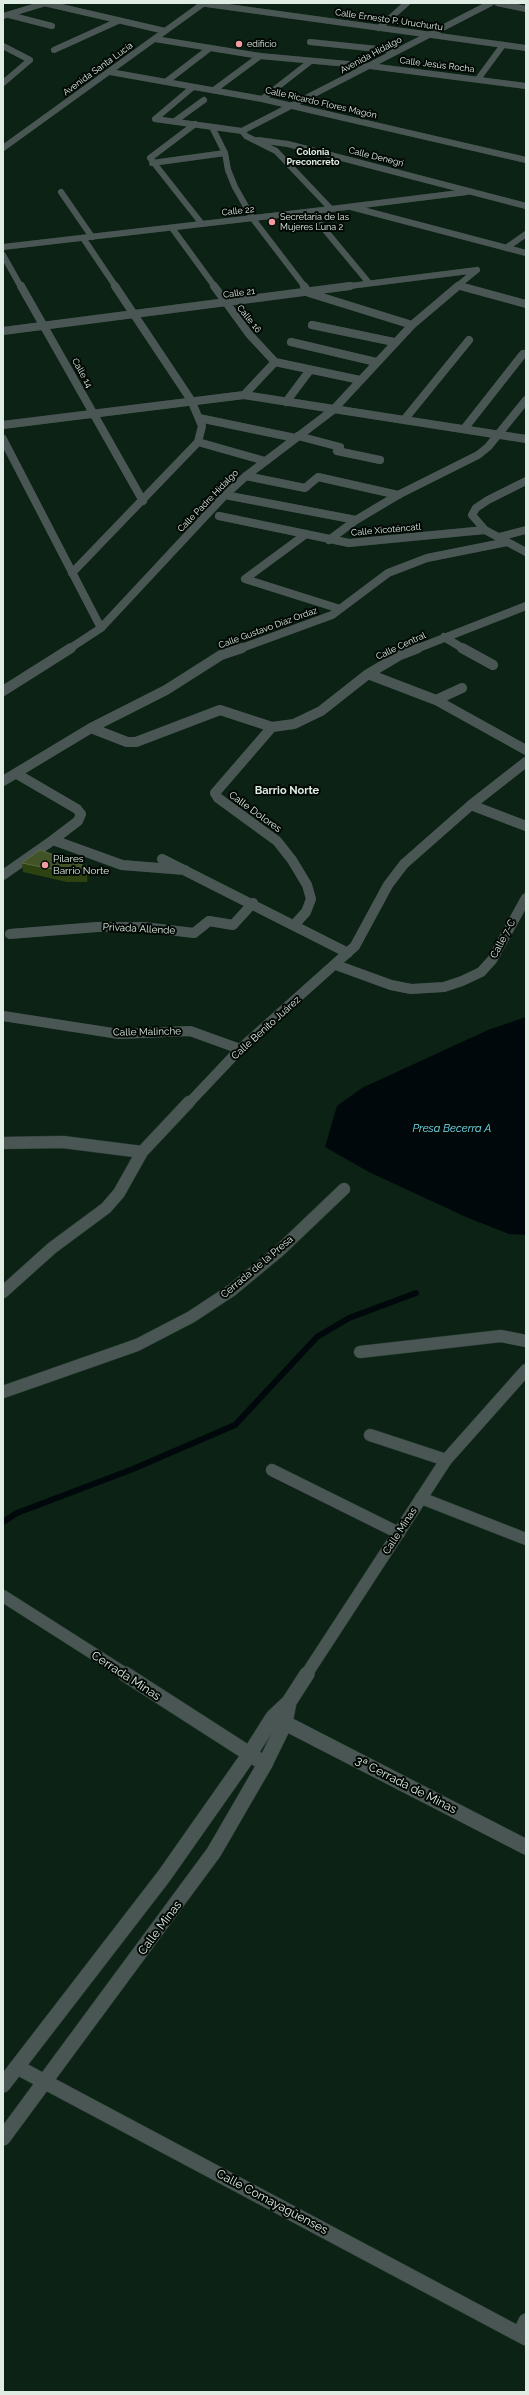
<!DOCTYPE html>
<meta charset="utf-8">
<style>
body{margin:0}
#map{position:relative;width:529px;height:2395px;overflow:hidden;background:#0b2215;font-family:Raleway,sans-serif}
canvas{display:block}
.frame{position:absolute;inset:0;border:4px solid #deece3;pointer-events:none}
</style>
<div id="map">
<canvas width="529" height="2395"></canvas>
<div class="frame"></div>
</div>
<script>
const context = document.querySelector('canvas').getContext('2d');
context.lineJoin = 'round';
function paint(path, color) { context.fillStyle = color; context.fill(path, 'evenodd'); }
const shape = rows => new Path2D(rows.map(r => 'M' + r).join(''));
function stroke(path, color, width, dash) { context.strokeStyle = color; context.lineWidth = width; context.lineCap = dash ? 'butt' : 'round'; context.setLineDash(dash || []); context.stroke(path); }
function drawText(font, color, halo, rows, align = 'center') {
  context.font = font + ' Raleway,sans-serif'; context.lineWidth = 4; context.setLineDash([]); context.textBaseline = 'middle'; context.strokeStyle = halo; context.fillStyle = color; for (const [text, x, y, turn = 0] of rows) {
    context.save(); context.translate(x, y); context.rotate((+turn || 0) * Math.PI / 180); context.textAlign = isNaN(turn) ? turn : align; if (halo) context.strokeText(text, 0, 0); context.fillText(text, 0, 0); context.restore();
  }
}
paint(shape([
 [526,1017,526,1235,509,1234,466,1217,369,1172,325,1147,337,1106,362,1088,488,1030]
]), '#01080b');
stroke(shape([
 [3,1522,17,1513,133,1469,235,1425,317,1337,349,1318,416,1293]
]), '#01080b', 6);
const minorFar4 = shape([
 [44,3,165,31],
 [199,3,526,48],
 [497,3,526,9],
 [9,15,52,26],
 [3,16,46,3],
 [379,28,407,3],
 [155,39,260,56,370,66,526,86],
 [310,42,397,51],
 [3,46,30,60,3,83],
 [54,50,118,21],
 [110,72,262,99,526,160],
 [478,79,503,45],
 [167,81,210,48],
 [193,87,155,119,242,131],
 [214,90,260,56],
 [262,99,311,61],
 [175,121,204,100],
 [195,124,150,158,202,224],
 [212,127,225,153,228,170,235,187,253,219,305,287],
 [258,140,288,144,526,206],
 [152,163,225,153],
 [61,192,92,237],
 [351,207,526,253],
 [331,209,467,192],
 [310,212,369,283],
 [172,228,215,287],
 [83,238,116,287],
 [506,248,526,234],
 [3,255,21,287],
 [459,286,464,287],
 [342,287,477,270],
 [456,287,477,270]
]);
const minorFar3 = shape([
 [21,286,143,501],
 [214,286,249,334,275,362],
 [304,286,309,293,412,325],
 [460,286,526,304],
 [312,325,394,342],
 [3,331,350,286],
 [291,342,376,362],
 [275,362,360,380],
 [244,395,275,362],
 [286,402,310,370],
 [199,418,295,438],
 [404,420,469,340],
 [3,425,244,395,526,439],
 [464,429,523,354],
 [298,436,340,447,337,451,380,460],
 [3,439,101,628],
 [198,442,265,461],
 [246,476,305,488,318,477,398,495],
 [526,481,488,500,476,508,472,515,485,530,526,552],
 [225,495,356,520],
 [219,516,349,543,485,530],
 [306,534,245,579,340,609],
 [499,537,526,530],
 [329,540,356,520,398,495,478,455,488,447,526,400],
 [72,573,198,442,202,426,191,400,115,286],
 [444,637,464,649],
 [69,649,101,628,225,495,246,476,333,410,412,325,458,286],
 [239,649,332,615,388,573,427,558,507,542],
 [416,649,526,606]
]);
const minorFar2 = shape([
 [462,648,493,665],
 [368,674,436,700,526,750],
 [3,691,71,648],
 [436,700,462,688],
 [272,727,215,793,218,798,277,841,292,860,307,885,311,899,306,912,295,924],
 [91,728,127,742,136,742,220,710,272,727,294,724,321,711,368,674,400,655,418,648],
 [17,774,77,809,81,814,78,821,53,840,122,865,185,870],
 [3,781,91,728,166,690,221,655,242,648],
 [471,805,526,826],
 [162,859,348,953],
 [3,875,53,840],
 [10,934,97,927,143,927,194,933,209,921,233,925,253,903],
 [336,965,391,985,411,989,444,987,462,981,481,972,492,960,526,898],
 [3,1016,119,1034,190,1031,240,1049],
 [189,1103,240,1049,355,946,388,885,404,864,471,805,526,762]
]);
const minorFar1 = shape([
 [3,1143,63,1142,142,1152],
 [3,1292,52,1248,106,1208,119,1193,142,1152,189,1102],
 [360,1352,501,1336,526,1341],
 [3,1392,137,1345,191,1317,232,1290,279,1251,344,1189],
 [370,1435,446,1460],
 [272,1470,399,1533],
 [421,1498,526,1539],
 [3,1596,127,1675]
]);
const minor = shape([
 [125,1674,265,1764],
 [285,1723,526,1847],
 [17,2067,526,2338],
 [520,2334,526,2321]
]);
const tertiaryFar2 = shape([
 [3,148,204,3],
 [331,209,276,151,246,136,242,131,491,3],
 [3,247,331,209]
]);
const tertiaryFar1 = shape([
 [306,1675,446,1460,526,1370]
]);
const tertiary = shape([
 [3,2085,164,1876,249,1755,273,1717,289,1702,307,1674],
 [3,2138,214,1852,265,1764,285,1723,289,1702]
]);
stroke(minorFar4, '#293e32', 6);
stroke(minorFar3, '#293e32', 8);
stroke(minorFar2, '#293e32', 10);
stroke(minorFar1, '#293e32', 13);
stroke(minor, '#293e32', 16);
stroke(tertiaryFar2, '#293e32', 6);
stroke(tertiaryFar1, '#293e32', 13);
stroke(tertiary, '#293e32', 16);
stroke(minorFar4, '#495654', 6);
stroke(minorFar3, '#495654', 8);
stroke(minorFar2, '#495654', 10);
stroke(minorFar1, '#495654', 12);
stroke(minor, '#495654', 15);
stroke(tertiaryFar2, '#495654', 6);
stroke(tertiaryFar1, '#495654', 12);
stroke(tertiary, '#495654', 15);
paint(shape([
 [22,863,88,867,89,877,87,882,67,882,23,872]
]), '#2e4110');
paint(shape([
 [88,867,89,877,87,882,87,872]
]), '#182d08');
const building = shape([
 [40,850,88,867,87,872,67,872,22,863,40,850]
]);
paint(building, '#415327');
stroke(building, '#5a6b44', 1);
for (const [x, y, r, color] of [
 [239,44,4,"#f49aa1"],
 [272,222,4,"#f49aa1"],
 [45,865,4,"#f49aa1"]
]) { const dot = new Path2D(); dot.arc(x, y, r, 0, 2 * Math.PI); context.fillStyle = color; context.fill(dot); stroke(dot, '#030905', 1.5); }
drawText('9px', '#deece3', '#030905', [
 ["Calle Ernesto P. Uruchurtu",389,20,8],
 ["Avenida Hidalgo",371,55,-28],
 ["Calle Jesús Rocha",437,65,7],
 ["Avenida Santa Lucía",98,69,-36],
 ["Calle Ricardo Flores Magón",321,103,13],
 ["Calle Denegri",376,157,14],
 ["Calle 22",238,211,-6],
 ["Calle 21",239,293,-7],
 ["Calle 16",249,319,51],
 ["Calle 14",82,373,61],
 ["Calle Padre Hidalgo",208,501,-46],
 ["Calle Xicoténcatl",386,530,-5],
 ["Calle Gustavo Díaz Ordaz",268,628,-20],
 ["Calle Central",401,646,-25]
]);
drawText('9px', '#deece3', '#030905', [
 ["edificio",247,44],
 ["Secretaría de las",280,217],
 ["Mujeres Luna 2",280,227]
], 'left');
drawText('bold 9px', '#deece3', '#030905', [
 ["Colonia",313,152],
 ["Preconcreto",313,162]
]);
drawText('10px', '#deece3', '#030905', [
 ["Calle Dolores",255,812,36],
 ["Privada Allende",139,929,3],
 ["Calle 7-C",503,939,-62],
 ["Calle Benito Juárez",266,1028,-42],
 ["Calle Malinche",147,1032,-1],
 ["Cerrada de la Presa",257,1267,-40],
 ["Calle Minas",400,1531,-57]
]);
drawText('10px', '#deece3', '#030905', [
 ["Pilares",53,859],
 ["Barrio Norte",53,871]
], 'left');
drawText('bold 11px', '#deece3', '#030905', [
 ["Barrio Norte",287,791]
]);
drawText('italic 11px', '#76e0f7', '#030905', [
 ["Presa Becerra A",452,1129]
]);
drawText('12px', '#deece3', '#030905', [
 ["Cerrada Minas",126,1676,33],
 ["3ª Cerrada de Minas",406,1785,27],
 ["Calle Minas",160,1928,-53],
 ["Calle Comayagüenses",272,2202,28]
]);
</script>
